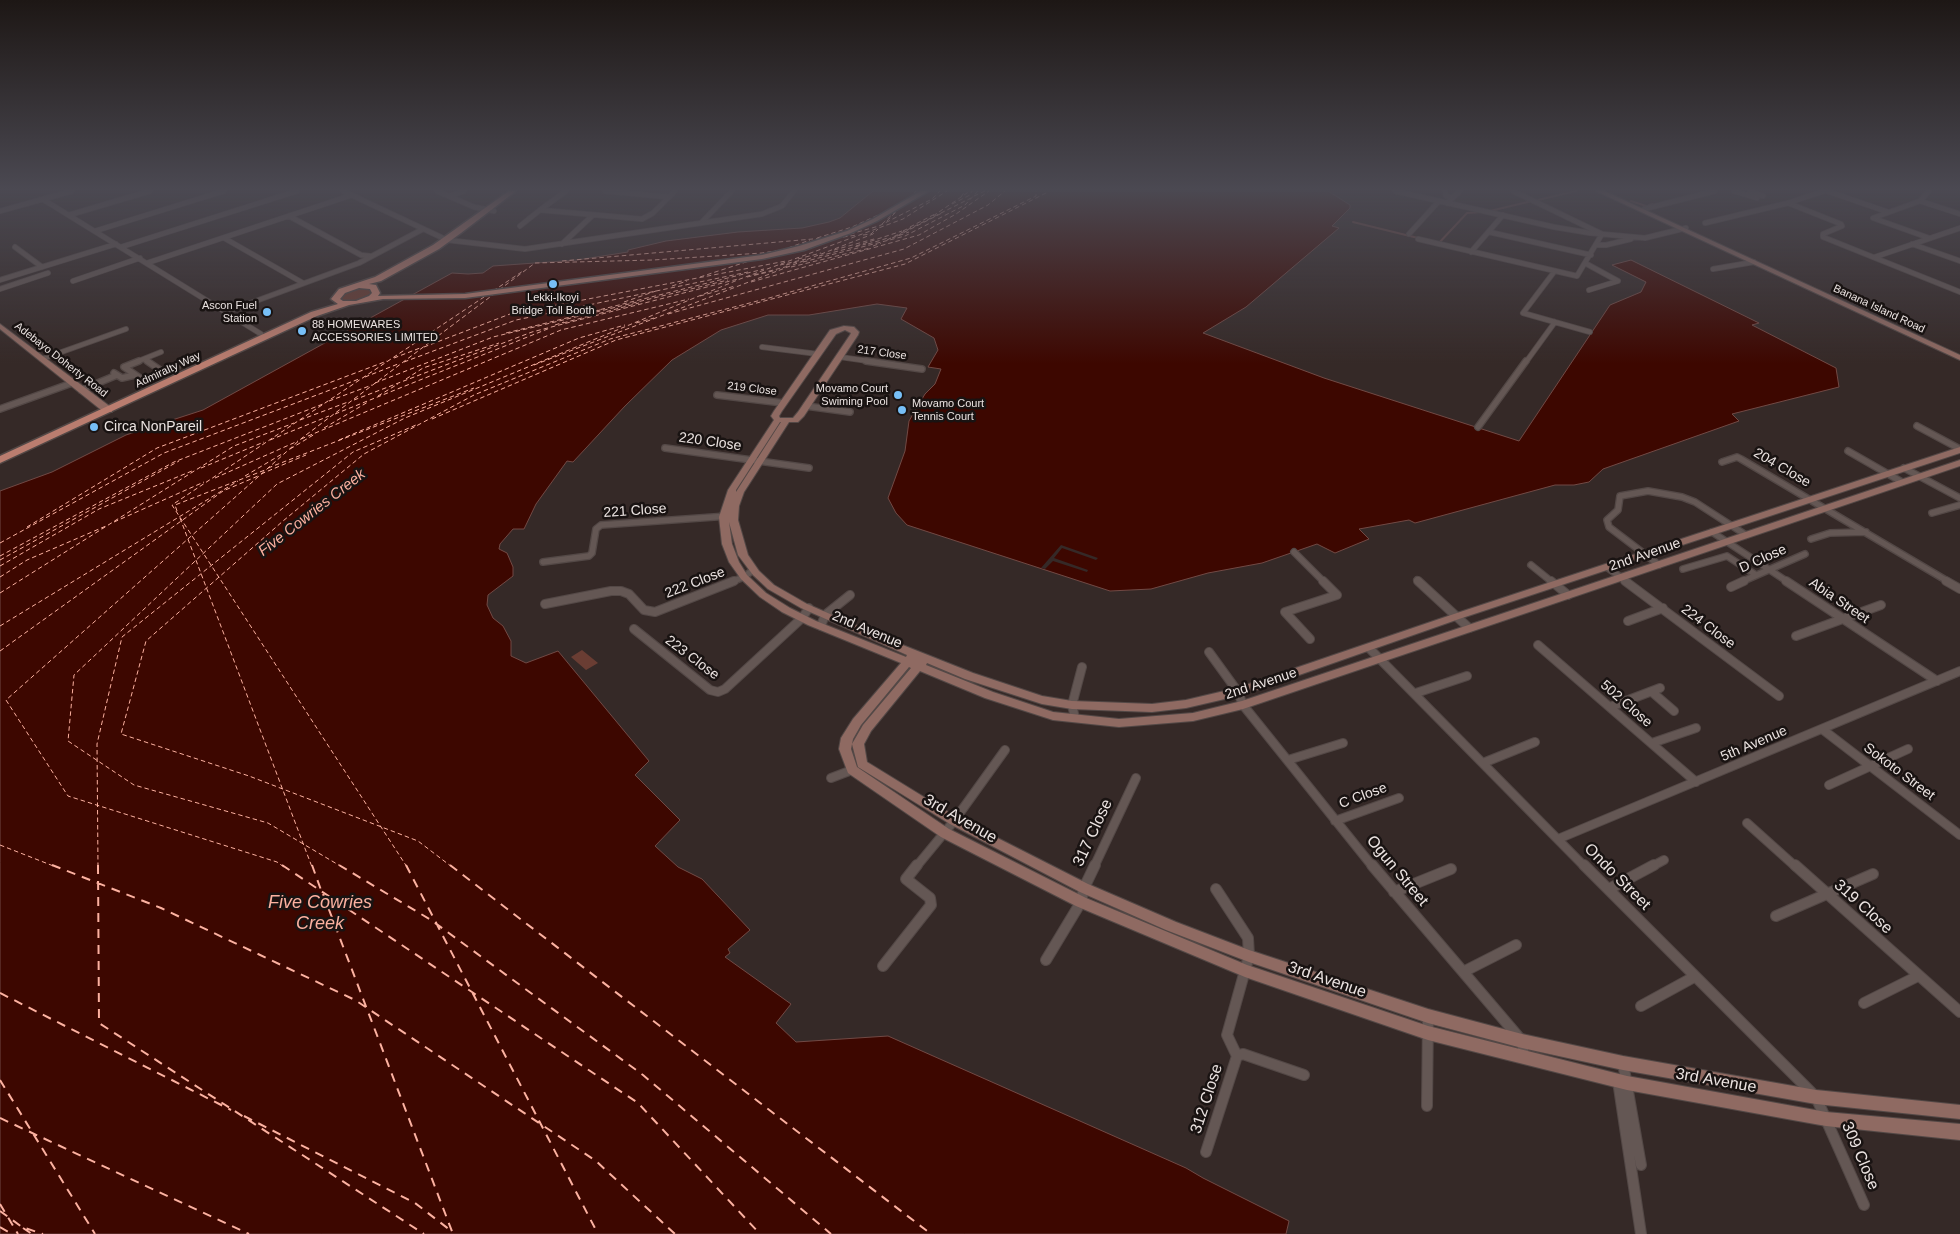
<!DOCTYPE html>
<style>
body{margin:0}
canvas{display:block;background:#352927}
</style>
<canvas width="1960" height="1234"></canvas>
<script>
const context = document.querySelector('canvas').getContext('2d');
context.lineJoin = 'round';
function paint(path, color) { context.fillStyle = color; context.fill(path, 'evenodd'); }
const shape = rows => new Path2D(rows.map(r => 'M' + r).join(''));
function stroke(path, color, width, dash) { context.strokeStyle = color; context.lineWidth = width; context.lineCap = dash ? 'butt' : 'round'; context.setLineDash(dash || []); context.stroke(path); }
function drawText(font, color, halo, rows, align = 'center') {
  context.font = font + ' Helvetica,sans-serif'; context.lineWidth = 5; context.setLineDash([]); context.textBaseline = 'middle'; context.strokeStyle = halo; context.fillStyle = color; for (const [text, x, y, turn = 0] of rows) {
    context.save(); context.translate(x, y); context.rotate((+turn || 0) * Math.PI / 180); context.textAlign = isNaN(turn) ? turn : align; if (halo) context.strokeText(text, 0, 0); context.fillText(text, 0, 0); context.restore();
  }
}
paint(shape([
 [357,288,372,290,372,295,360,301,345,302,339,299,340,295],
 [582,650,598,663,586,670,571,657]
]), '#6a3d33');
const water = shape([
 [873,191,1328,191,1350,205,1350,208,1332,226,1339,228,1246,307,1203,333,1324,378,1519,441,1610,305,1641,292,1646,282,1612,265,1631,260,1759,323,1752,325,1836,368,1839,387,1732,414,1739,421,1603,469,1589,482,1574,485,1555,485,1415,523,1409,520,1359,529,1369,539,1335,553,1317,544,1262,563,1208,573,1151,589,1110,591,907,525,896,513,888,498,905,451,909,421,925,394,935,384,941,369,928,367,938,350,934,338,901,319,907,308,877,304,809,315,768,315,721,330,672,360,625,406,573,462,567,461,536,504,524,529,513,529,500,544,499,549,507,553,513,567,513,576,488,595,487,605,493,618,503,626,511,641,511,656,526,663,558,651,649,761,635,775,680,820,655,846,678,867,702,879,750,930,728,949,730,953,725,957,791,1004,776,1023,796,1042,888,1036,1186,1168,1203,1178,1289,1221,1286,1234,0,1234,0,491,52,472,126,435,203,410,452,273,468,274,483,273,493,266,577,260,628,252,628,250,666,241,738,232,802,228,829,222,840,218,873,191]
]);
paint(water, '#3d0700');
stroke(water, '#714944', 1);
paint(shape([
 [1061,545,1098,558,1096,560,1062,548,1054,558,1088,570,1087,572,1053,561,1045,569,1041,568]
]), '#352927');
stroke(shape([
 [1538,200,1576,191],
 [1631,201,1646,206],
 [1649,205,1653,204],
 [1490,211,1532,201],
 [1353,222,1418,238],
 [1438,244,1467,213,1482,212]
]), '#714944', 2);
stroke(shape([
 [974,196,985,191],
 [961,197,965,191],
 [909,198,916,191],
 [952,204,970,195,972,191],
 [933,216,970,191],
 [887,221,902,206],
 [882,224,897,210],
 [910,227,935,214],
 [903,231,911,227],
 [863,235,871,234,875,230],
 [843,236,879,226,932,199,940,191],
 [897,236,942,213],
 [843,237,857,235],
 [817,238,852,227,887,211],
 [892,238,909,232],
 [887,240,971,198],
 [868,244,888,238],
 [856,246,902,231],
 [873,246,881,243],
 [788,248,810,240],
 [834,250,874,239],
 [819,256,866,244],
 [798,259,821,253],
 [562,261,824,238],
 [803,262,905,236,965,205,978,191],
 [780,265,806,259],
 [786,265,797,262],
 [791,267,870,248],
 [754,275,789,266],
 [700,277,749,261],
 [747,277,777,270],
 [751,282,919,235,956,214,989,191],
 [672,286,687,281],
 [499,290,535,263,653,260,762,253,788,249],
 [493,291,523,271],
 [700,296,735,286],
 [624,302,656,291],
 [596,311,604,309],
 [668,314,904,249,988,205,1005,191],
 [563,323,639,303],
 [636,323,654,318],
 [555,325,564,322],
 [506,333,764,269],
 [424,347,510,314,786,261],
 [394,358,420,348],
 [404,362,516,320,748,272],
 [534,365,873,234,878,229],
 [365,377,398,364],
 [406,379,423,368,499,343],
 [375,383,493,337,728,280],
 [378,396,398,384],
 [354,400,532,332,738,279],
 [329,401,372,385],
 [335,414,550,328],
 [432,419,616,340,905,264,1046,193,1046,191],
 [300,420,348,402],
 [324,428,368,402],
 [301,439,561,330,689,299],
 [270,440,329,416],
 [339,440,579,338,625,325],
 [290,449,315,434],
 [201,468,264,442],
 [268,468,474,388],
 [261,474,306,455],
 [245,476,282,454],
 [215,478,298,441],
 [177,511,175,505,265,470],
 [180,518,312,867],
 [114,522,204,482],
 [27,527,157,448,387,361],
 [0,543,164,453,359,379],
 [0,556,174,462,323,404],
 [0,560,179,461],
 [0,566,99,509,192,471],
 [0,577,27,560,106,526],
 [0,593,234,446,294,423],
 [0,626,238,481],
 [0,651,223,491,258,476],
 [0,845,56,867],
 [98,867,97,744,122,637,353,452,416,425],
 [284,867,277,862,68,796,6,700,302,438,494,294],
 [342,867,268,823,134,785,68,741,74,675,277,484,405,418,740,279,903,219,947,191],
 [407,867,172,505,487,295],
 [452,867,418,841,249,776,121,734,146,641,283,521,364,454,474,395,610,339,769,298,911,258,1036,196,1036,191]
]), '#fcb1a0', 1, [4.5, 3]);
stroke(shape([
 [52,865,161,908,355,1000,596,1161,675,1234],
 [98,865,99,1023,424,1234],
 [282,865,638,1103,760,1234],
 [312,865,321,890],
 [339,865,431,920,643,1075,831,1234],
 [406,865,598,1234],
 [450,865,931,1234],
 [323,894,453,1234],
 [0,993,231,1110],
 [0,1080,95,1234],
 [244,1116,415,1203,450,1230],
 [0,1118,249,1234],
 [0,1204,18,1234],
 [0,1211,22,1227,43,1234],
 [0,1227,12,1234],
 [23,1228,32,1234]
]), '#fcb1a0', 2, [9, 7]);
const streetFar3 = shape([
 [343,191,447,240,525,249,762,214,782,206,794,191],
 [437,191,474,207,494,211],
 [566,191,540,210,642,219,653,213,675,191],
 [605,191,669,197],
 [1395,191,1554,227,1590,233,1645,238,1686,228],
 [1445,191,1446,196,1453,198],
 [1734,191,1757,198],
 [1750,191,1763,196],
 [1827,191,1888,212],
 [1929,191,1920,201,1873,218,1929,238],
 [449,196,464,191],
 [44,200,261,334],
 [1920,201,1960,214],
 [1447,203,1460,191],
 [1788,203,1841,224,1842,226,1823,234,1823,237,1960,292],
 [1644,209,1715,191],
 [0,211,72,191],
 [69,215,150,191],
 [289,216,361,255,370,256],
 [701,223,732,191],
 [1705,223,1788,203,1824,191],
 [520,226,540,210],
 [95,231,224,191],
 [1489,232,1591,255],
 [1409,234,1439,201],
 [224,238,303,283],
 [1418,239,1577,276,1602,234,1513,191],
 [562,244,593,215],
 [1912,244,1960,261],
 [1596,245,1606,245,1631,239],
 [15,247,42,267],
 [121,247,297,191],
 [1471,252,1503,215],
 [1875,257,1960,228],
 [147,263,352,195],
 [1585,263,1618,281,1589,290],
 [1713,269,1754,262],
 [1554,272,1523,313,1590,332],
 [0,280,116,244],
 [73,281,140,258],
 [0,289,48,273],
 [226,312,359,263,423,229],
 [762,347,818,354],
 [840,357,875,362],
 [42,359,126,329],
 [144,359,149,362],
 [136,362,161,352],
 [1526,362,1555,322]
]);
const streetFar2 = shape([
 [139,361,124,367,143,380,177,367],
 [147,361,163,372],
 [866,361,922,369],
 [114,373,122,378,135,375],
 [81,390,117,375],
 [717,395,783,403],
 [806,406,850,412],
 [0,409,72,383],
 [1917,426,1960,449],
 [1478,427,1526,361],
 [665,448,809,468],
 [1848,451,1902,482],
 [1722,462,1737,457,1741,459,1949,582],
 [1904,468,1960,498],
 [1932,513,1960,505],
 [1712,532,1788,582],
 [1811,539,1830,533,1866,532],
 [1294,552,1324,582],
 [543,562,589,556,592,553,596,529,601,525,728,516],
 [1531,565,1552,582],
 [1659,565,1609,527,1607,520,1618,510,1620,496,1648,491,1682,497,1695,502,1746,535],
 [1608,568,1627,582],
 [1683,569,1727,556,1756,575],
 [1417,580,1419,582],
 [731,582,744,577,753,570],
 [1741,582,1805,554]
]);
const streetFar1 = shape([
 [1418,581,1469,628],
 [1551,581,1568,595],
 [1625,581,1779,696],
 [1786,581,1937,681],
 [1946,581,1960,589],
 [1731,587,1744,581],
 [545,604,611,591,621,591,629,594,644,610,655,612,734,581],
 [1628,621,1663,608],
 [821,626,825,615,850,595],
 [634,629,710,690,718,692,725,689,802,618,809,608],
 [1796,636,1881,605],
 [1310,639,1285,612,1337,595,1323,581],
 [1538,645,1696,782],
 [1369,648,1585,867],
 [1209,652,1238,692,1243,705,1373,867],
 [1652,692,1674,711],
 [1416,693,1467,676],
 [1610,707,1660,688],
 [1075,718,1072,705,1082,667],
 [1822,729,1960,835],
 [1652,743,1696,728],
 [1288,760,1343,743],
 [1483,763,1535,742],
 [831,778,852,770],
 [1829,785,1908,749],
 [1335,821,1399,798],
 [1747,823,1796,867],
 [1558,839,1960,671],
 [916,867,954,821,1005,750],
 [1094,867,1136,778],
 [1651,867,1664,860]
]);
const street = shape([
 [1372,865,1522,1041,1524,1057],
 [1584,865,1816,1097,1864,1205],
 [1795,865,1960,1012],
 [1609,889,1654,865],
 [1394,892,1451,869],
 [1776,916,1873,874],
 [1046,960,1081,902,1084,888,1095,865],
 [883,966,931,905,930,898,906,879,917,865],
 [1463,972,1516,945],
 [1864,1003,1918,976],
 [1641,1006,1694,977],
 [1237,1056,1243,1054,1304,1075],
 [1623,1063,1641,1165],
 [1618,1081,1641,1234],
 [1427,1106,1428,1016],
 [1206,1152,1237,1056,1227,1035,1249,956,1248,938,1216,889]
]);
const secondary = shape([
 [1596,191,1604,191,1960,355,1960,360,1596,191],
 [0,324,112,408,112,412,106,412,100,409,0,329,0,324],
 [844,326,854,327,859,332,858,335,804,416,798,422,789,422,744,492,739,506,738,520,748,555,759,571,774,585,807,604,890,640,973,673,1042,696,1072,701,1152,704,1186,700,1237,688,1451,615,1960,447,1960,453,1459,619,1242,695,1186,708,1152,712,1072,709,1042,704,965,679,927,663,926,665,993,692,1053,712,1119,719,1193,713,1242,701,1960,460,1960,466,1243,709,1193,721,1119,727,1053,720,985,698,920,671,871,731,864,744,867,762,958,818,1088,884,1176,922,1249,950,1428,1009,1522,1034,1623,1056,1816,1090,1960,1105,1960,1119,1816,1104,1623,1070,1522,1048,1428,1023,1249,962,1166,930,1080,892,950,824,858,767,852,744,863,725,911,668,909,667,861,725,853,739,851,749,857,767,949,829,1086,898,1247,965,1428,1026,1627,1076,1826,1112,1960,1124,1960,1140,1826,1126,1627,1090,1428,1040,1245,977,1076,906,941,837,848,773,839,749,841,738,853,719,901,663,808,625,782,612,760,597,741,579,729,562,722,544,719,517,728,490,774,420,771,416,774,411,830,330,844,326],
 [845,330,851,333,850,335,798,412,793,418,780,418,779,416,782,411,836,334,845,330],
 [780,422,781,422,736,492,736,490,780,422],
 [729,522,738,555,753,575,768,589,801,608,907,655,906,657,816,621,790,608,766,593,747,575,739,562,732,544,729,522]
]);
const primary = shape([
 [509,191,516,191,461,233,439,249,381,281,369,284,376,285,380,293,378,296,465,294,762,255,799,246,847,231,873,219,921,191,929,191,877,221,851,233,804,250,762,259,465,298,383,299,349,305,317,316,0,463,0,456,311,312,338,304,331,299,339,289,375,277,433,245,509,191],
 [359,288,370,289,372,293,369,296,356,301,343,301,340,299,345,293,359,288]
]);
stroke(streetFar3, '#534846', 6);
stroke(streetFar2, '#534846', 8);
stroke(streetFar1, '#534846', 10);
stroke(street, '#534846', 12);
stroke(secondary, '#534846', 2);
stroke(primary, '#534846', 3);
stroke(streetFar3, '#645754', 4.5);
stroke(streetFar2, '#645754', 5.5);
stroke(streetFar1, '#645754', 8);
stroke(street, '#645754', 10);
paint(secondary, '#8f6a62');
paint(primary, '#ba7d6f');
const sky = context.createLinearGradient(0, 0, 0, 364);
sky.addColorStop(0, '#1d1715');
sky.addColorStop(0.52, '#4b4952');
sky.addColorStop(1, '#4b495200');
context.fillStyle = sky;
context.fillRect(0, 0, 1960, 364);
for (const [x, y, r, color] of [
 [553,284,5,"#77bff7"],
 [267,312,5,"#77bff7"],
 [302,331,5,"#77bff7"],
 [898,395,5,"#77bff7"],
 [902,410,5,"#77bff7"],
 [94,427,5,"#77bff7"]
]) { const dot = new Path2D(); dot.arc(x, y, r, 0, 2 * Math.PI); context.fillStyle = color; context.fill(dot); stroke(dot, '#191312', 2); }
drawText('11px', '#ebe3e1', '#191312', [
 ["Lekki-Ikoyi",553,298,"center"],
 ["Bridge Toll Booth",553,311,"center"],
 ["Ascon Fuel",257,306],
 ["Station",257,319],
 ["88 HOMEWARES",312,325,"left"],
 ["ACCESSORIES LIMITED",312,338,"left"],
 ["Movamo Court",888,389],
 ["Swiming Pool",888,402],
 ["Movamo Court",912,404,"left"],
 ["Tennis Court",912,417,"left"]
], 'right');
drawText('11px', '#ebe3e1', '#191312', [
 ["Banana Island Road",1879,309,25],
 ["217 Close",882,353,8],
 ["Adebayo Doherty Road",61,360,38],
 ["Admiralty Way",168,370,-25],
 ["219 Close",752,389,7]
]);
drawText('14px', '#ebe3e1', '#191312', [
 ["Circa NonPareil",104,427]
], 'left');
drawText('14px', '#ebe3e1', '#191312', [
 ["220 Close",710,442,8],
 ["204 Close",1782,468,30],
 ["221 Close",635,511,-4],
 ["2nd Avenue",1645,555,-19],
 ["D Close",1763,559,-24],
 ["222 Close",695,583,-21],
 ["Abia Street",1839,601,34],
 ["224 Close",1708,627,37],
 ["2nd Avenue",867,630,23],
 ["223 Close",692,658,37],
 ["2nd Avenue",1261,684,-18],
 ["502 Close",1626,704,41],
 ["5th Avenue",1754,744,-23],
 ["Sokoto Street",1899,772,37],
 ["C Close",1363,796,-20]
]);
drawText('italic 15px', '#fcb1a0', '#191312', [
 ["Five Cowries Creek",312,513,-38]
]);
drawText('16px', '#ebe3e1', '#191312', [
 ["3rd Avenue",960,819,30],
 ["317 Close",1093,833,-65],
 ["Ogun Street",1397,871,50],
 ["Ondo Street",1617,877,45],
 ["319 Close",1863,907,42],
 ["3rd Avenue",1327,980,19],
 ["3rd Avenue",1716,1081,10],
 ["312 Close",1207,1099,-72],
 ["309 Close",1860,1156,67]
]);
drawText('italic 18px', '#fcb1a0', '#191312', [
 ["Five Cowries",320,903],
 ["Creek",320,924]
]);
</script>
